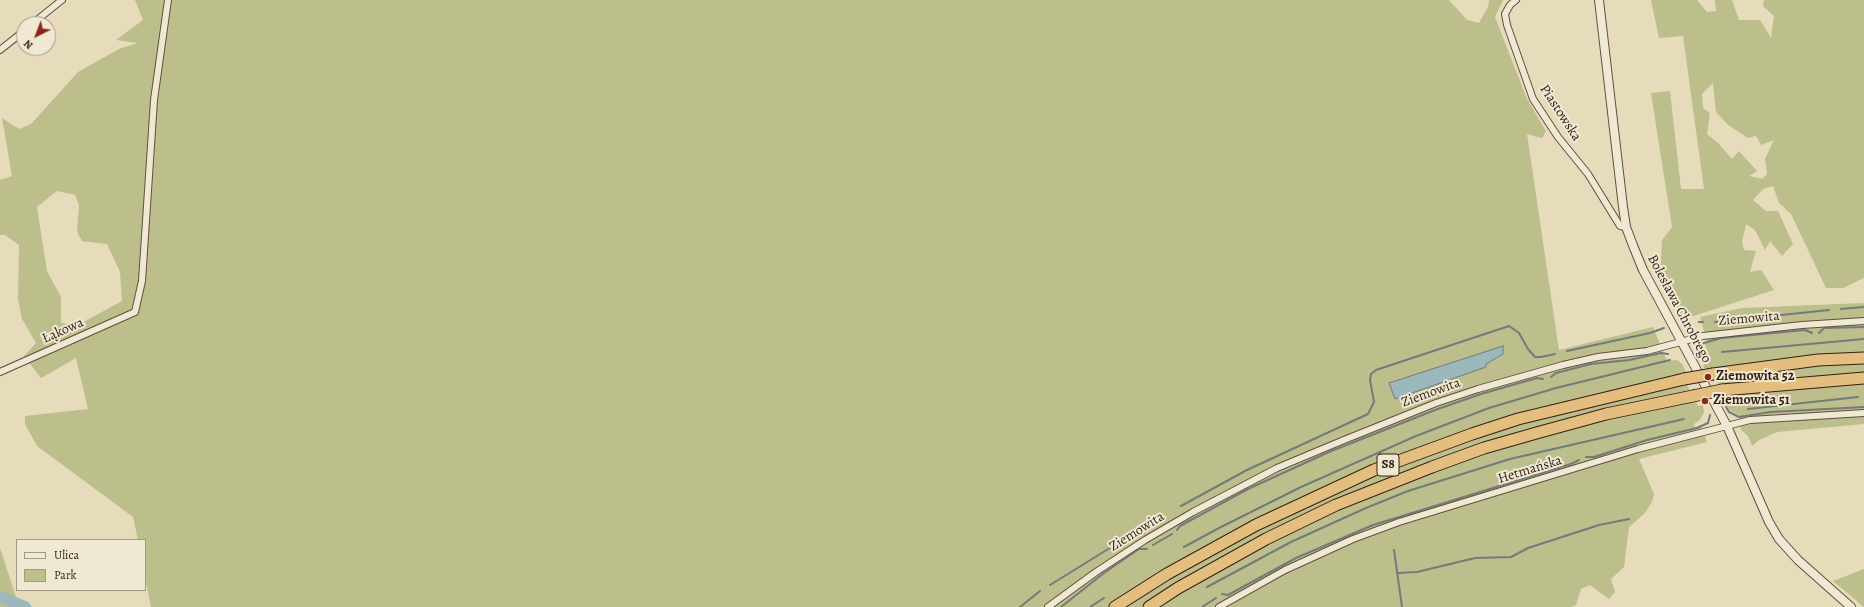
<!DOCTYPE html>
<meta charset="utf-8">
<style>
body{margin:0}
#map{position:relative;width:1864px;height:607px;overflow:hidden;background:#e6dcbb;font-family:Alegreya,serif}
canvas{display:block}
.legend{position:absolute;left:16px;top:539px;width:130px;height:52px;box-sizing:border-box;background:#efe8d3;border:1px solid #a59887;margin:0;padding:5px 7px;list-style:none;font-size:12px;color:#361f15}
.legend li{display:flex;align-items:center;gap:8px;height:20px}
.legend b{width:20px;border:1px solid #a59887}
.north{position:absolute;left:16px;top:16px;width:40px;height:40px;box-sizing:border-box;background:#efe8d3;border:1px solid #a59887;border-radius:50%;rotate:222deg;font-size:11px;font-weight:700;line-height:16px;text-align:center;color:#361f15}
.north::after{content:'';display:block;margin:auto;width:14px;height:18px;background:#8f2418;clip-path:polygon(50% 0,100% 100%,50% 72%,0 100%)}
</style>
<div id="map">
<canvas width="1864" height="607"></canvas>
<ul class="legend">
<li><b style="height:5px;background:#efe8d3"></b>Ulica</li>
<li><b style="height:11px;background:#bcbe8b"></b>Park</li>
</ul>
<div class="north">N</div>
</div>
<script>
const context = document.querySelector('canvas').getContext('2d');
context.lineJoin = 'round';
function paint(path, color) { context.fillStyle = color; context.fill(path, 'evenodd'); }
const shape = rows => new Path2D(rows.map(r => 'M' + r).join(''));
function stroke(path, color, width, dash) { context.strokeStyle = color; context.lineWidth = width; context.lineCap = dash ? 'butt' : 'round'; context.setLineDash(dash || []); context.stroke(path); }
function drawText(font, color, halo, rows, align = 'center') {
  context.font = font + ' Alegreya,serif'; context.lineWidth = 4; context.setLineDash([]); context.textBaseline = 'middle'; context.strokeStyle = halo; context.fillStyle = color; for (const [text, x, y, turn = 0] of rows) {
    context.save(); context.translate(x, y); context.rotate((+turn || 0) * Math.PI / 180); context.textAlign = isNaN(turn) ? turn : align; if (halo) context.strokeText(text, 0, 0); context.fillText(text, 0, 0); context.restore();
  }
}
paint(shape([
 [135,0,1173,0,1174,4,1173,0,1449,0,1467,20,1479,23,1488,7,1489,0,1503,0,1495,17,1527,99,1546,131,1542,138,1527,134,1559,350,1653,327,1667,361,1677,360,1682,364,1686,372,1681,373,1698,406,1703,405,1704,412,1700,420,1694,424,1695,427,1701,426,1707,442,1639,459,1654,494,1652,502,1644,514,1629,527,1624,567,1611,579,1615,592,1609,599,1590,585,1581,589,1576,605,1571,607,151,607,145,577,145,540,138,540,133,517,37,446,25,424,25,416,88,409,76,358,41,378,24,356,36,343,22,319,18,299,19,245,5,235,0,235,0,180,12,176,2,118,19,129,31,124,78,72,119,49,138,43,116,40,143,20],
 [57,191,75,195,79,205,77,232,82,241,107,244,120,272,122,301,78,325,61,323,61,297,47,271,37,207],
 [1651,0,1697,0,1707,12,1716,11,1715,0,1732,0,1739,20,1760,20,1771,38,1774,16,1763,6,1764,0,1864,0,1864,278,1843,288,1826,288,1791,214,1779,203,1773,186,1763,189,1753,200,1766,211,1778,211,1793,244,1782,256,1770,241,1765,250,1755,230,1746,224,1742,242,1744,250,1756,251,1750,272,1761,270,1774,290,1681,320,1660,279,1662,240,1672,227,1651,93,1670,91,1681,189,1704,189,1683,36,1659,38],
 [1713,83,1716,112,1728,125,1748,138,1756,136,1761,145,1774,140,1765,159,1767,174,1762,179,1749,176,1757,171,1739,151,1732,159,1718,143,1707,134,1710,113,1703,108,1702,94],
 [1864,303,1864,424,1777,432,1759,440,1752,446,1748,436,1741,430,1739,415,1729,410,1724,401,1727,400,1710,368,1704,368,1703,360,1708,353,1705,344,1707,341,1700,317,1742,308],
 [0,548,16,597,33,607,0,607],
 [1864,569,1864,607,1833,581]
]), '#bcbe8b');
const water = shape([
 [1503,346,1503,354,1486,364,1486,367,1395,399,1389,383,1503,346]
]);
paint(water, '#9db8bc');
stroke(water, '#747b79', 1);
stroke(shape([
 [1841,309,1864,307],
 [1699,322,1703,322],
 [1715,322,1829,310],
 [1683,324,1688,323],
 [1819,333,1824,328,1864,327],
 [1567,351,1650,333,1664,328],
 [1722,352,1864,339],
 [1698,353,1700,346,1704,343,1721,338,1805,330,1812,333],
 [1551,377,1556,373,1591,364,1629,360,1661,353,1668,354],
 [1726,407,1729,412,1739,417,1771,412,1864,407],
 [1748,409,1858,397],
 [1586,457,1594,457,1647,440,1697,428,1708,423,1710,415],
 [1181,506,1247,470,1368,414,1374,402,1370,380,1371,374,1376,370,1509,326,1519,333,1528,349,1535,357,1541,357,1555,354],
 [1177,530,1180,526,1248,489,1329,452,1435,410,1481,394,1537,378,1543,379],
 [1153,545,1172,534],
 [1184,547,1219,528,1301,487,1416,436,1489,408,1556,388,1670,360],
 [1394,550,1402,607],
 [1397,573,1417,572,1475,558,1511,557,1528,548,1599,525,1629,519],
 [1050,585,1126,538],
 [1207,587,1291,542,1366,508,1408,491,1510,459,1684,419],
 [1222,594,1228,595,1296,558,1373,525,1571,464,1579,460],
 [1020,607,1040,591],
 [1061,607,1104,573,1139,549,1147,549],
 [1090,607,1104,598],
 [1202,607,1216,598]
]), '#747b79', 2);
stroke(shape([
 [0,597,25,607]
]), '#9db8bc', 12);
const minor = shape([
 [1516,0,1510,5,1505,14,1507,25,1533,99,1558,137,1588,174,1620,226,1626,227],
 [32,24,62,0],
 [0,50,24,31],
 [0,372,135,312,142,281,154,100,168,0],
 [1048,607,1096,572,1145,540,1193,512,1237,489,1277,468,1344,440,1436,403,1478,389,1563,365,1598,357,1647,351,1703,336,1802,325,1864,321],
 [1219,607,1285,570,1353,539,1399,522,1638,449,1750,420,1864,413]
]);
const tertiary = shape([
 [1599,0,1623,207,1626,227,1634,248,1643,270,1727,426,1769,522,1779,539,1798,560,1851,607]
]);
const motorway = shape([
 [1713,374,1818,360,1864,358],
 [1722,390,1864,378],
 [1115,607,1167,574,1256,525,1374,470,1472,434,1518,419,1684,379],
 [1149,607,1178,588,1266,539,1336,505,1432,467,1484,448,1540,432,1606,414,1693,396]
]);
stroke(minor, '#624e3e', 8);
stroke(tertiary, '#624e3e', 10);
stroke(motorway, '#361f15', 13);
stroke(minor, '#efe8d3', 6);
stroke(tertiary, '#efe8d3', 8);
stroke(motorway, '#e3be7e', 11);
const motorwayBridge = shape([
 [1684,379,1713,374],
 [1693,396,1722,390]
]);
stroke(motorwayBridge, '#361f15', 13, []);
stroke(motorwayBridge, '#e3be7e', 11);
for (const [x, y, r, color] of [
 [1708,377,4,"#8f2418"],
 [1705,401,4,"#8f2418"]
]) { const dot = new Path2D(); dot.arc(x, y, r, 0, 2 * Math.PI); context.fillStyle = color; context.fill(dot); stroke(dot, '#efe8d3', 1.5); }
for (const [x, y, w] of [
 [1388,465,22]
]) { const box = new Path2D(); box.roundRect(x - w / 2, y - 11, w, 22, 3); context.fillStyle = '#efe8d3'; context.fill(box); stroke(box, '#361f15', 1); }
drawText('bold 13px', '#361f15', null, [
 ["S8",1388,465]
]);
drawText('14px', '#361f15', '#efe8d3', [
 ["Piastowska",1560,113,57],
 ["Bolesława Chrobrego",1679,309,62],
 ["Ziemowita",1749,319,-5],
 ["Łąkowa",63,331,-24],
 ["Ziemowita",1431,393,-20],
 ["Hetmańska",1530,470,-17],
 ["Ziemowita",1137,532,-32]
]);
drawText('bold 14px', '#361f15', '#efe8d3', [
 ["Ziemowita 52",1716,377],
 ["Ziemowita 51",1713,401]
], 'left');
</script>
